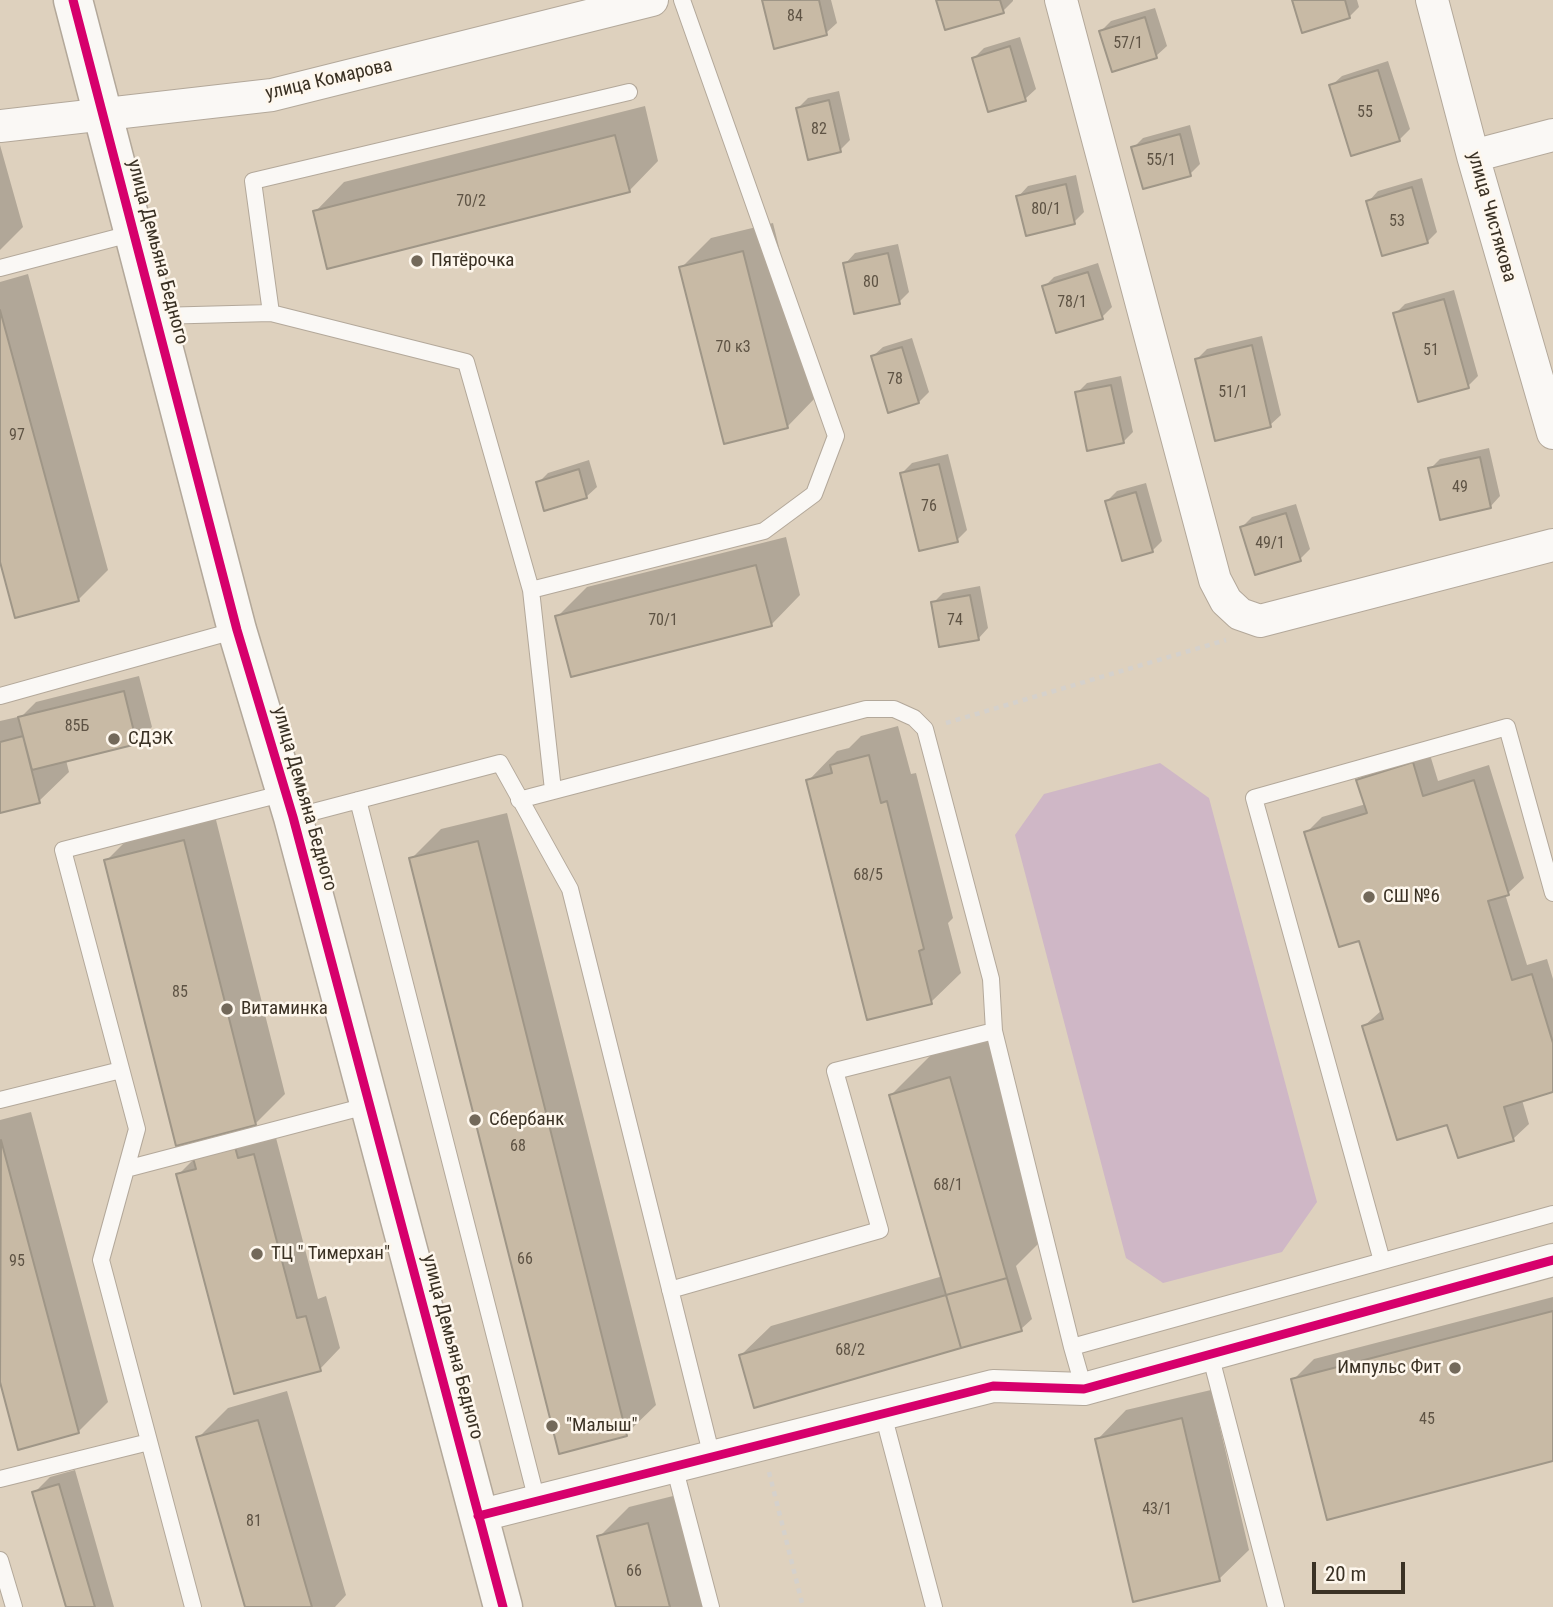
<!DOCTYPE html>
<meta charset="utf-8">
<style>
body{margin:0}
#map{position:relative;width:1553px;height:1607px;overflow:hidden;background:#ded1be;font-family:"Roboto Condensed",sans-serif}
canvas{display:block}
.scale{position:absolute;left:1312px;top:1562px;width:93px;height:32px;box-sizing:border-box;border:4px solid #3a3124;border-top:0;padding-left:9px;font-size:21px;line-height:24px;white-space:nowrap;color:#3a3124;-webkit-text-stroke:5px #fef7ed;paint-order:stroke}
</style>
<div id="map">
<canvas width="1553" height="1607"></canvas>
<div class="scale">20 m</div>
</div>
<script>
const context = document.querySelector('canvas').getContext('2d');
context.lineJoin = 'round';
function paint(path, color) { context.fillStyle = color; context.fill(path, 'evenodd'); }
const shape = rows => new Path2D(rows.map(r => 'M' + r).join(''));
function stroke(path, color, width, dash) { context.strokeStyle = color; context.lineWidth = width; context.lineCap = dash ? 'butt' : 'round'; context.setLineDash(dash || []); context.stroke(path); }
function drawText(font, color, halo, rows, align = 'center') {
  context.font = font + ' "Roboto Condensed",sans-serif'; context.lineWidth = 5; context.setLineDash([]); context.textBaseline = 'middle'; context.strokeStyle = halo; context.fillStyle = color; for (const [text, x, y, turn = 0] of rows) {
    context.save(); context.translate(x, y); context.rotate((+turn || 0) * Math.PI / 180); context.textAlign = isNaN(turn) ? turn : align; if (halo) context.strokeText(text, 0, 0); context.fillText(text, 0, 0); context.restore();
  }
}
paint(shape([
 [1160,763,1209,798,1317,1202,1282,1252,1163,1283,1126,1258,1015,835,1044,794]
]), '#cfb7c6');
paint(shape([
 [764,0,831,0,837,23,826,33],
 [938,0,1013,0,1013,1,1003,11],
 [1294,0,1357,0,1359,7,1349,17],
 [1155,8,1167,46,1156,56,1101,31,1111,21],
 [1020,37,1036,89,1025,99,989,110,974,58,984,48],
 [1388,61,1410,129,1400,139,1353,154,1331,86,1342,76],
 [839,91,850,140,840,150,798,108,808,98],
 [645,106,658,161,629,191,315,212,344,182],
 [1190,125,1200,164,1190,174,1133,148,1143,138],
 [0,145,23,227,0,250],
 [1076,175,1084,212,1074,222,1018,197,1028,186],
 [1422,178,1437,232,1427,242,1368,202,1378,191],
 [773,223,816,397,787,427,681,268,711,238],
 [898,244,909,292,899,302,845,264,855,253],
 [1098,263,1112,307,1102,317,1044,287,1054,277],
 [28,274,108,570,79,599,0,555,0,282],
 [1454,290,1478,376,1468,386,1395,314,1405,304],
 [1262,336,1281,415,1270,425,1197,359,1207,349],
 [912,338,929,392,919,402,872,357,883,347],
 [1121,376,1133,432,1123,442,1077,393,1087,383],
 [1489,448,1500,496,1490,507,1430,469,1440,459],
 [948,454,967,530,957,540,902,473,912,463],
 [589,460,597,487,586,497,538,483,548,473],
 [1146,483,1162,541,1152,551,1107,501,1117,491],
 [1296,504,1310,549,1300,559,1242,527,1252,517],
 [786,537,800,595,771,625,557,617,587,587],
 [980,586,988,628,978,639,933,603,943,593],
 [139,676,152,727,136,742,66,760,69,772,39,801,0,811,0,721,22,716,36,702],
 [898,726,911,774,916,773,953,918,948,923,961,973,931,1002,808,781,837,751,849,748,861,736],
 [1428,748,1438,781,1489,765,1524,878,1508,893,1505,894,1527,965,1547,959,1553,979,1553,1091,1522,1100,1529,1124,1513,1139,1449,1123,1364,1026,1382,1010,1360,939,1306,833,1322,817,1366,804,1358,780,1374,765],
 [214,812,285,1094,255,1124,106,861,136,831],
 [507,813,656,1405,626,1434,411,859,441,829],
 [990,1038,1046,1236,1016,1266,1032,1319,1021,1329,741,1355,771,1326,943,1276,891,1095,931,1055],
 [31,1112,108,1402,78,1432,19,1447,0,1376,0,1120],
 [275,1134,318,1299,326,1296,340,1348,320,1369,178,1175,215,1138],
 [1553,1297,1553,1459,1293,1380,1314,1359],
 [1211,1390,1249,1550,1219,1579,1097,1440,1126,1410],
 [287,1391,346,1595,335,1607,247,1607,198,1438,228,1408],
 [75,1470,114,1607,67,1607,34,1493,50,1477],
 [677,1495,707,1607,618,1607,599,1537,629,1507]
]), '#0003');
const building = shape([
 [762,0,819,0,827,35,774,49,762,0],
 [936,0,1000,0,1004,13,945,30,936,0],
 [1292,0,1345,0,1350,18,1302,33,1292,0],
 [1145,17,1157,58,1112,72,1099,31,1145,17],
 [1010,46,1026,101,988,112,972,58,1010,46],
 [1378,70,1400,141,1351,156,1329,85,1378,70],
 [829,100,841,152,808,160,796,108,829,100],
 [1180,134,1191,176,1143,189,1131,147,1180,134],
 [615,135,630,192,327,269,313,211,615,135],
 [1066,184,1075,224,1026,236,1016,196,1066,184],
 [1412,187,1428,243,1382,256,1366,201,1412,187],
 [743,251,788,428,724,444,679,267,743,251],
 [888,253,900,304,854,314,843,263,888,253],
 [1088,272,1103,319,1056,333,1042,286,1088,272],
 [1444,299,1469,388,1418,402,1393,313,1444,299],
 [0,310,79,601,15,618,0,562,0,310],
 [1252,345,1271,427,1215,441,1195,359,1252,345],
 [902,347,919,403,888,413,871,356,902,347],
 [1111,385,1124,443,1087,451,1075,392,1111,385],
 [1480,457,1491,508,1440,520,1428,468,1480,457],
 [939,464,958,542,919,551,900,473,939,464],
 [579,469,587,498,544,511,536,482,579,469],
 [1136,492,1153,552,1122,561,1105,501,1136,492],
 [1286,513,1301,561,1255,575,1240,527,1286,513],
 [756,565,772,626,571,677,555,616,756,565],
 [970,595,979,640,939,647,931,602,970,595],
 [124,691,137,744,32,770,18,717,124,691],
 [23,736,40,803,0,813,0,742,23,736],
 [869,755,881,803,887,801,924,949,919,951,932,1004,867,1020,806,780,832,773,830,765,869,755],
 [1413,762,1423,796,1474,780,1509,895,1488,901,1512,980,1532,974,1553,1043,1553,1092,1504,1107,1514,1141,1458,1158,1447,1125,1397,1140,1362,1026,1383,1019,1359,941,1339,947,1304,832,1367,813,1356,780,1413,762],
 [184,840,256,1125,176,1146,104,860,184,840],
 [478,841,627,1436,559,1454,409,858,478,841],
 [950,1077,1007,1278,946,1295,889,1095,950,1077],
 [1,1140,79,1433,18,1450,0,1382,1,1140],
 [235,1147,238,1158,254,1154,297,1318,306,1316,321,1371,234,1394,176,1174,196,1169,193,1158,235,1147],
 [1007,1278,1022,1331,961,1348,946,1295,1007,1278],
 [946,1295,961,1348,754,1408,739,1355,946,1295],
 [1553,1311,1553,1461,1327,1520,1291,1379,1553,1311],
 [1182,1418,1220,1581,1133,1602,1095,1439,1182,1418],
 [258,1420,312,1607,245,1607,196,1437,258,1420],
 [59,1484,95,1607,66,1607,32,1492,59,1484],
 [648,1523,670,1607,616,1607,597,1536,648,1523]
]);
paint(building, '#c8baa5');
stroke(building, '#9f9687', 2);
const service = shape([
 [0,268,134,233],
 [271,313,253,181,629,92],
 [156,316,271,313,466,362,531,590,764,531,814,494,836,436,682,0],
 [531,590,553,790],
 [0,696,237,630],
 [358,800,537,1501],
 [519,800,866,709,894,709,914,718,925,729,991,979,994,1031,1072,1347,1084,1389],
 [294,817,500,763,570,889,712,1457],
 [0,1100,121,1070],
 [126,1169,370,1105],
 [1382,1261,1254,798,1507,727,1553,893],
 [670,1290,880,1230,835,1071,994,1031],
 [1072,1347,1553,1214],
 [1210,1354,1276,1607],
 [883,1414,934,1607],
 [674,1466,711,1607],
 [0,1479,149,1442],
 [0,1560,14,1607],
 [193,1607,101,1260,137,1129,63,850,285,793]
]);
const minor = shape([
 [1061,0,1215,580,1226,601,1240,614,1260,621,1553,545],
 [1432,0,1473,156,1553,433],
 [0,126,272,95,652,0],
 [1473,156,1553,135],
 [478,1516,993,1386,1084,1389,1553,1260]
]);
const tertiary = shape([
 [73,0,237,630,293,817,503,1607]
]);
stroke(service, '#b3a89a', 18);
stroke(minor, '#b3a89a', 34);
stroke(tertiary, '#b3a89a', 41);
stroke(shape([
 [946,723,1226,640],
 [769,1472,803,1607]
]), '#d5d1cc', 4.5, [5, 5]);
stroke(service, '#faf8f5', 16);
stroke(minor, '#faf8f5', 32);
stroke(tertiary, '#faf8f5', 38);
stroke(shape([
 [73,0,237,630,293,817,503,1607],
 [478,1516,993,1386,1084,1389,1553,1260]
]), '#d6006c', 9);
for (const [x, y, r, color] of [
 [417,261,7,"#73695a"],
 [114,739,7,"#73695a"],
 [1369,897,7,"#73695a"],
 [227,1009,7,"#73695a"],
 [475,1120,7,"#73695a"],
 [257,1254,7,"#73695a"],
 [1455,1368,7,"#73695a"],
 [552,1426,7,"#73695a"]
]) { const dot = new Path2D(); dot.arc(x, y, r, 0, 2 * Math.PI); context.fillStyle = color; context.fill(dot); stroke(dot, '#fef7ed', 2.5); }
drawText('16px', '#5e5344', null, [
 ["84",795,17],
 ["57/1",1128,44],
 ["55",1365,113],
 ["82",819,130],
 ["55/1",1161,161],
 ["70/2",471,202],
 ["80/1",1046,210],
 ["53",1397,222],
 ["80",871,283],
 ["78/1",1072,303],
 ["70 к3",733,348],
 ["51",1431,351],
 ["78",895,380],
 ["51/1",1233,393],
 ["97",17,436],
 ["49",1460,488],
 ["76",929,507],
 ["49/1",1270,544],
 ["70/1",663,621],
 ["74",955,621],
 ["85Б",77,727],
 ["68/5",868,876],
 ["85",180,993],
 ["68",518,1147],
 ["68/1",948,1186],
 ["66",525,1260],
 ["95",17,1262],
 ["68/2",850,1351],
 ["45",1427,1420],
 ["43/1",1157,1510],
 ["81",254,1522],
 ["66",634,1572]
]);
drawText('19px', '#3a3124', '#fef7ed', [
 ["улица Комарова",329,80,-13],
 ["улица Чистякова",1491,217,74],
 ["улица Демьяна Бедного",157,252,75],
 ["улица Демьяна Бедного",304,799,74],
 ["улица Демьяна Бедного",452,1347,75]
]);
drawText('19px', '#3a3124', '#fef7ed', [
 ["Пятёрочка",431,261],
 ["СДЭК",128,739],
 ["СШ №6",1383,897],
 ["Витаминка",241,1009],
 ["Сбербанк",489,1120],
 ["ТЦ \" Тимерхан\"",271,1254],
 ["Импульс Фит",1441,1368,"right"],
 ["\"Малыш\"",566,1426]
], 'left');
</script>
